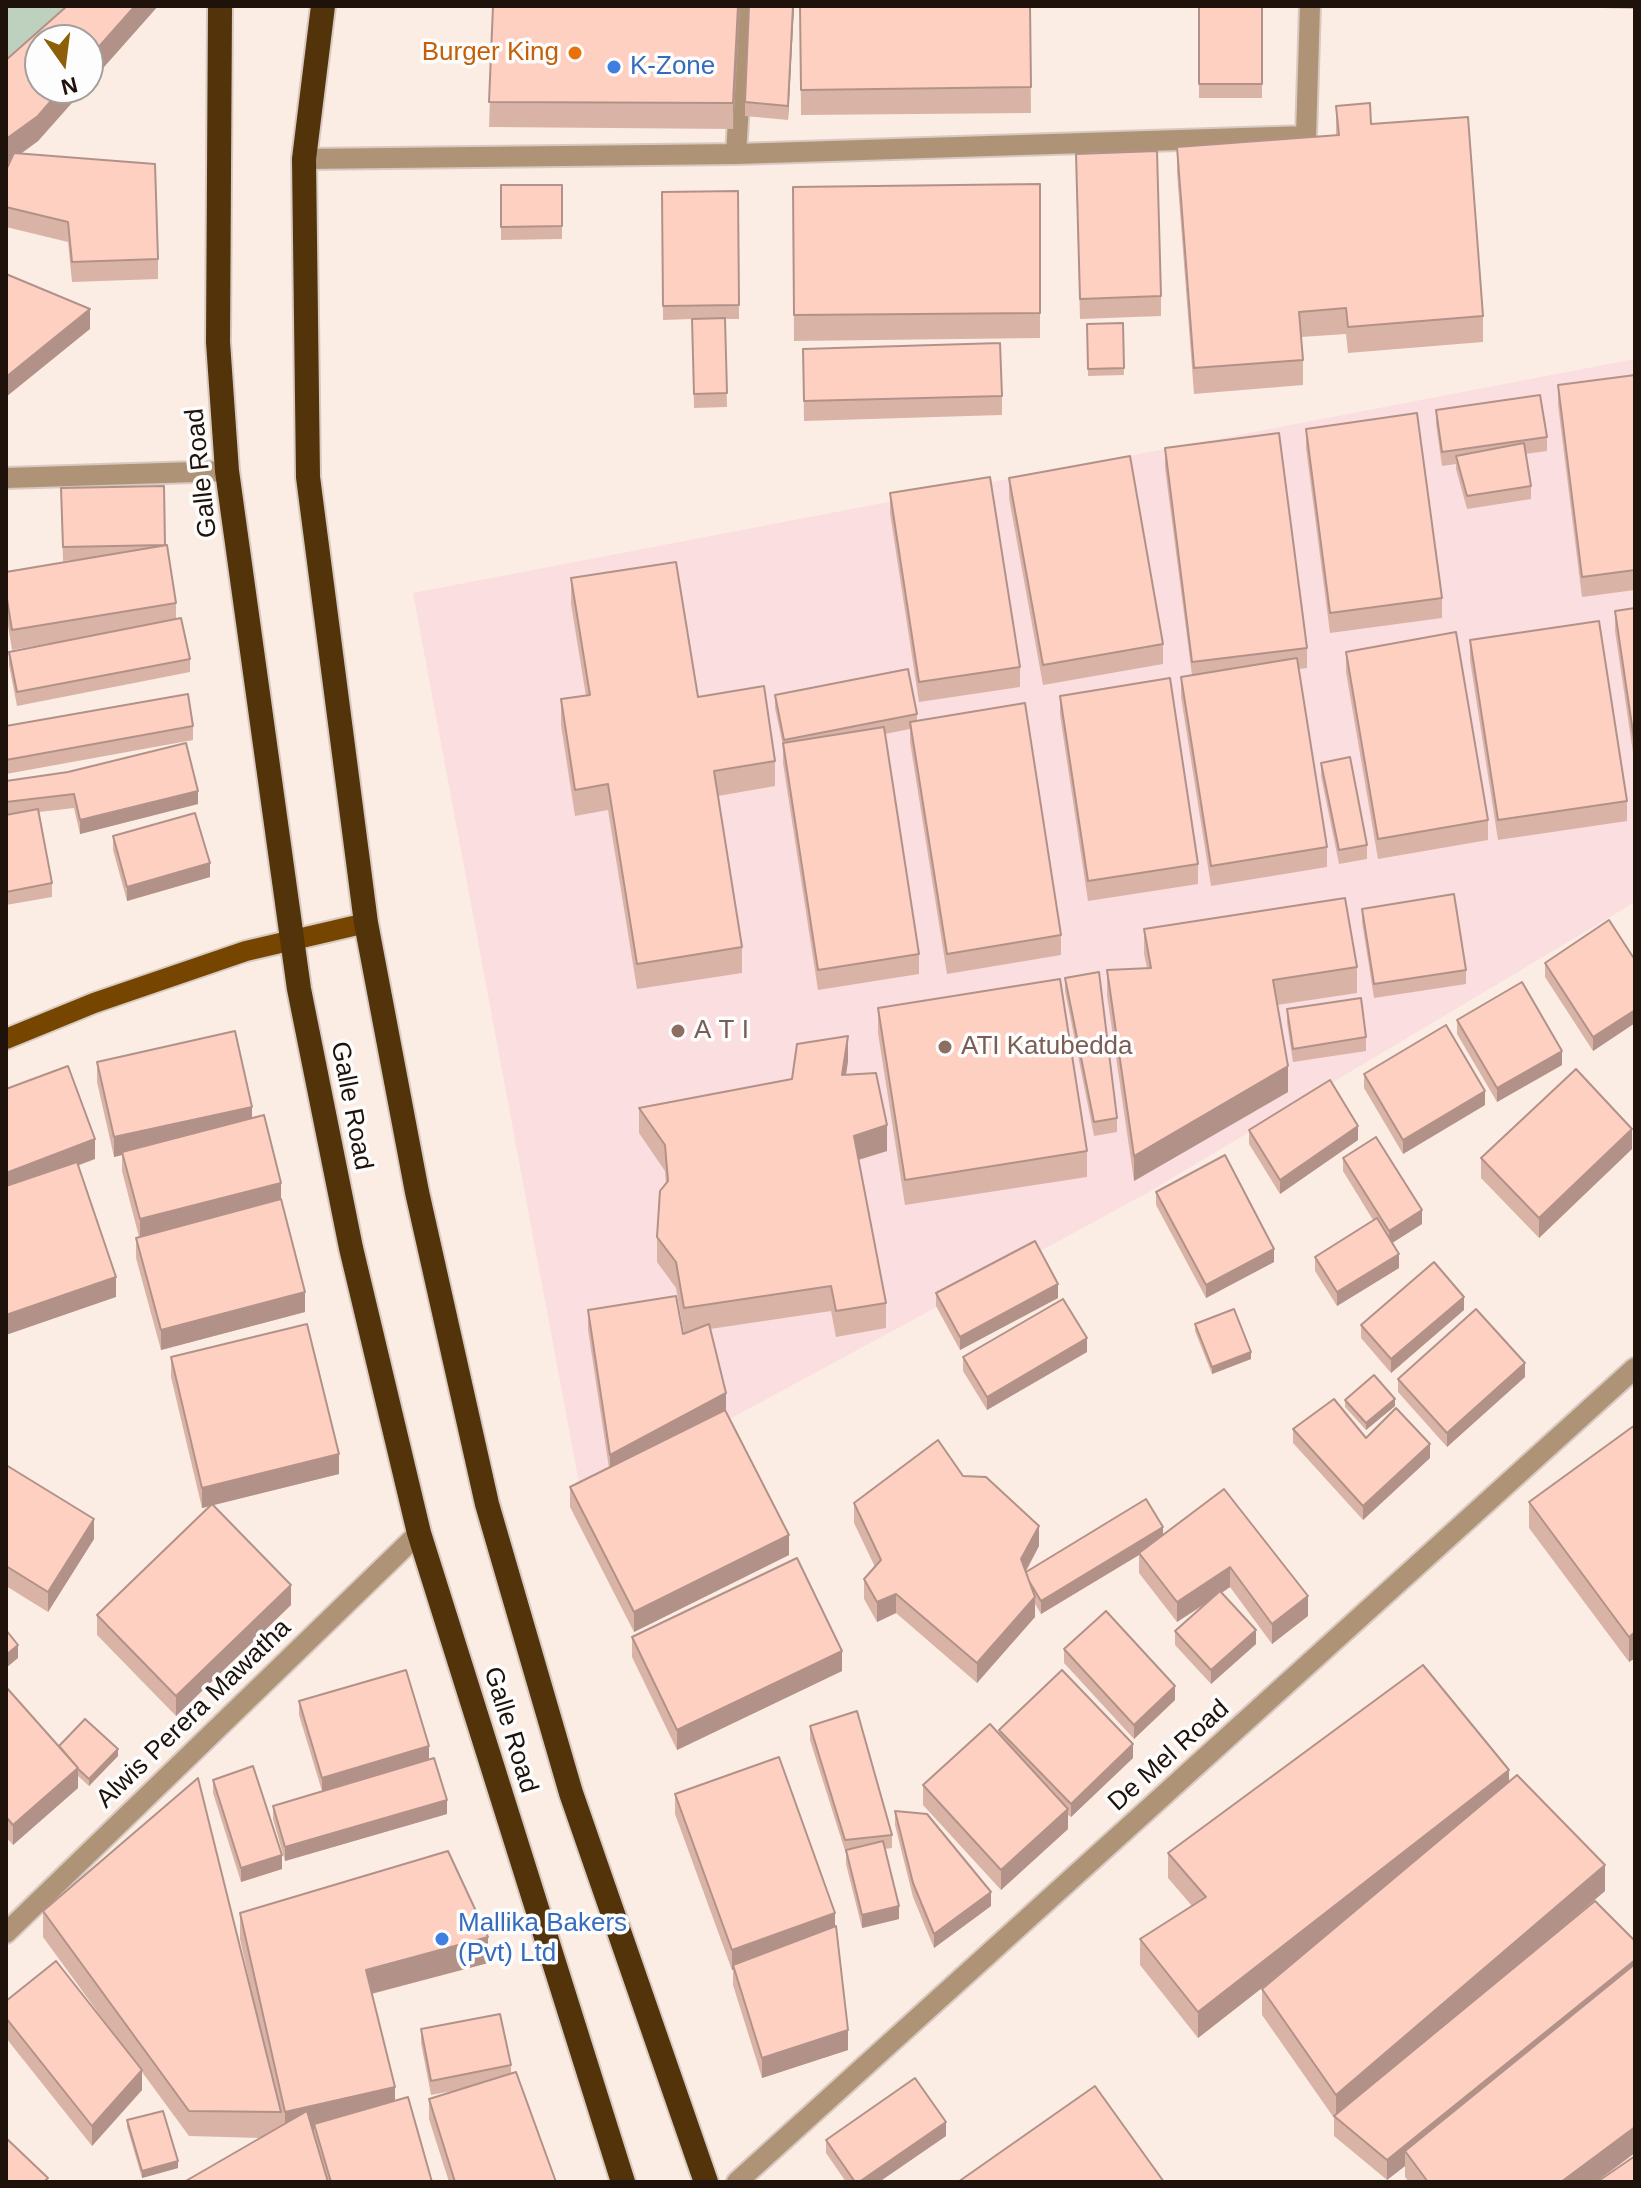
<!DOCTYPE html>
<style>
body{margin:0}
#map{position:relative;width:1641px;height:2188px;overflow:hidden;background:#fcede4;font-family:Helvetica,sans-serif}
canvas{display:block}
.frame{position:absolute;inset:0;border:8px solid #1e120b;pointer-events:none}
.north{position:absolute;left:24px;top:24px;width:80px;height:80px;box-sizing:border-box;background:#fdfdfd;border:2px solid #a49f9c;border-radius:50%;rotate:166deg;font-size:22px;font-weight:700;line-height:32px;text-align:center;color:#1e120b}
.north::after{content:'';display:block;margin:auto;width:28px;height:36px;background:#8e5f09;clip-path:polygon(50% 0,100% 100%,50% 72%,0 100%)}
</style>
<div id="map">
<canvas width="1641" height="2188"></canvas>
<div class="frame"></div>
<div class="north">N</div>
</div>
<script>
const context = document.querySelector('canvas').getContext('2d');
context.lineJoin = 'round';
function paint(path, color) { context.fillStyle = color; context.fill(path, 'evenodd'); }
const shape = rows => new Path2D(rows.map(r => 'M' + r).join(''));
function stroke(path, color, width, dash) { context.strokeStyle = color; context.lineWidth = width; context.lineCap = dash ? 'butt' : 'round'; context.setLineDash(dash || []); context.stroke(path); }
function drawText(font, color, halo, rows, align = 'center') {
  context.font = font + ' Helvetica,sans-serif'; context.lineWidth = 7; context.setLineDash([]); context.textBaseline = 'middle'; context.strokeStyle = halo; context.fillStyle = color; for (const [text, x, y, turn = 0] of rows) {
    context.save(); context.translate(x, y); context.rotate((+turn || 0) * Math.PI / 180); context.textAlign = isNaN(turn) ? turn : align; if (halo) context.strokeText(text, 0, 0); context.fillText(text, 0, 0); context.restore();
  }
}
paint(shape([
 [1635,359,1635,902,1149,1192,582,1499,413,593]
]), '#fadee0');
paint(shape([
 [6,6,158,6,88,85,88,40,40,40,40,88,85,88,38,141,6,164]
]), '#bed1be');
const minor = shape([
 [736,154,745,6],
 [304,159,736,154,1306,136,1310,6],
 [6,478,227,471],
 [6,1933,419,1533],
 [737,2182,1635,1368]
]);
const major = shape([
 [6,1039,94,1003,246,951,366,923]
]);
const highway = shape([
 [220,6,218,342,227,471,299,989,351,1248,419,1533,623,2182],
 [323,6,304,159,308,477,366,923,417,1192,487,1504,571,1793,706,2182]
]);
stroke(minor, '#d8cac1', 24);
stroke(major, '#d8cac1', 24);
stroke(highway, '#d8cac1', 28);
stroke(minor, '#af9377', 20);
stroke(major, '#764600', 20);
stroke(highway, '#52330a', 24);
paint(shape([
 [67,6,158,6,38,141,21,154,158,259,158,279,72,282,68,242,6,227,6,170,10,161],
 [493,6,740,6,733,129,489,127],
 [794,6,788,120,745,116,745,102],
 [800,6,1030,6,1031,113,801,115],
 [1199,6,1262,6,1262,98,1199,98],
 [1534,6,1635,6,1635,9],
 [1336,106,1371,124,1483,316,1483,342,1348,353,1346,334,1301,337,1303,360,1303,385,1194,394,1177,173,1177,147,1336,135],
 [1076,174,1161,296,1161,316,1080,319],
 [1040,184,1040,338,794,341,793,187],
 [501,185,562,185,562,239,501,240],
 [738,191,739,319,725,319,727,407,694,408,692,319,663,320,662,192],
 [1123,323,1124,375,1088,376,1087,324],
 [803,349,1002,396,1002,415,804,421],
 [1635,375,1635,590,1582,597,1558,405,1558,385],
 [1436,410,1547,437,1547,451,1525,454,1531,486,1531,499,1467,509,1456,469,1456,464,1442,466,1436,424],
 [1306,429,1442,598,1442,618,1330,633,1306,448],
 [1165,448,1307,648,1307,668,1299,669,1327,847,1327,867,1211,886,1181,697,1181,677,1192,675,1165,468],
 [1009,478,1163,644,1163,664,1043,685,1009,498],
 [61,488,165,546,176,603,176,619,190,659,190,672,17,706,9,665,9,652,57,642,12,650,6,613,6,572,75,560,63,561],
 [890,493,1020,667,1020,687,919,702,890,513],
 [571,578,698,697,775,761,775,786,718,796,742,947,742,973,637,989,608,810,575,816,561,725,561,699,586,696,571,604],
 [1635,608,1635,766,1615,631,1615,611],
 [1470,640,1627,801,1627,821,1498,840,1470,660],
 [1346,652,1488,820,1488,840,1378,859,1346,672],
 [775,695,917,714,917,721,1061,935,1061,955,947,974,910,742,910,729,885,734,919,954,919,974,818,990,783,763,783,746,775,708],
 [1060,696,1198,864,1198,884,1088,901,1060,715],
 [6,726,193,726,193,740,6,774],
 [1321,763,1367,845,1367,859,1339,864,1321,776],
 [6,781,198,804,80,834,74,808,39,812,52,883,52,897,6,905],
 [113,836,210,877,127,901,113,850],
 [1362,909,1466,970,1466,984,1374,998,1362,922],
 [1144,929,1357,967,1357,993,1277,1005,1288,1092,1134,1181,1107,995,1107,970,1147,968,1144,954],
 [1635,960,1635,1023,1593,1051,1545,977,1545,963],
 [1065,978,1117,1118,1117,1132,1094,1136,1065,991],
 [878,1008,1087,1151,1087,1177,905,1205,878,1033],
 [1287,1009,1366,1037,1366,1051,1293,1062,1287,1023],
 [1457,1020,1562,1065,1497,1102,1457,1034],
 [848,1061,846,1075,887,1151,859,1160,886,1303,886,1328,836,1337,831,1311,710,1329,726,1411,789,1555,634,1632,570,1507,570,1487,609,1468,588,1330,588,1310,683,1334,684,1333,676,1288,657,1262,657,1237,666,1184,665,1171,639,1133,639,1108,792,1079],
 [97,1062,252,1118,281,1199,305,1312,161,1350,136,1258,136,1238,139,1237,122,1171,122,1155,114,1157,97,1082],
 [1364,1074,1485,1105,1403,1154,1364,1088],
 [1249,1130,1358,1140,1280,1194,1249,1144],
 [1632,1149,1539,1238,1481,1178,1481,1158],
 [1343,1158,1422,1224,1392,1243,1399,1268,1337,1306,1315,1271,1315,1257,1373,1220,1343,1171],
 [1156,1192,1274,1262,1206,1298,1156,1205],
 [936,1293,1058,1298,960,1350,936,1306],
 [1464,1310,1391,1373,1361,1338,1361,1325],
 [1195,1324,1251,1359,1212,1374,1195,1331],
 [1087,1352,987,1410,963,1371,963,1357],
 [171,1357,339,1474,212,1505,291,1605,176,1716,97,1635,97,1615,210,1506,202,1508,171,1377],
 [1525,1377,1447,1447,1398,1392,1398,1379],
 [1345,1400,1395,1406,1366,1430,1345,1407],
 [1635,1425,1635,1658,1629,1662,1529,1528,1529,1502],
 [1293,1429,1366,1438,1430,1458,1363,1520,1293,1443],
 [6,1465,94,1539,48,1612,6,1586],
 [963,1476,1039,1546,1026,1572,1163,1534,1224,1489,1308,1616,1272,1644,1230,1587,1222,1593,1256,1644,1211,1684,1175,1645,1175,1631,1207,1603,1177,1622,1139,1573,1139,1555,1041,1614,1035,1604,1035,1617,977,1683,896,1613,877,1622,864,1599,864,1579,875,1567,854,1523,854,1503],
 [632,1637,842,1671,677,1750,632,1657],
 [1064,1649,1175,1700,1134,1739,1064,1663],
 [6,1687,59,1746,118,1756,89,1786,78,1776,78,1788,13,1845,6,1837],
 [299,1701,429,1760,447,1814,285,1861,273,1819,273,1806,322,1791,299,1715],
 [810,1726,892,1835,892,1848,885,1849,899,1919,862,1928,846,1864,846,1854,810,1740],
 [999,1730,1133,1758,1071,1817,1068,1815,1068,1829,1001,1890,923,1805,923,1785,999,1734],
 [213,1780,282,1869,241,1882,213,1793],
 [1509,1781,1605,1891,1518,1965,1596,2182,1409,2182,1405,2177,1405,2166,1387,2180,1334,2136,1334,2118,1262,2015,1262,1989,1277,1976,1198,2038,1140,1965,1140,1939,1192,1906,1168,1878,1168,1853],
 [675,1794,835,1926,848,2050,762,2078,733,1985,733,1970,732,1970,675,1814],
 [895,1811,991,1906,934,1948,913,1897,895,1825],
 [43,1911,261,2034,240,1939,240,1913,488,1963,372,1994,395,2101,432,2182,184,2182,261,2138,189,2136,142,2072,142,2090,92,2146,6,2038,6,2001,118,2040,43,1937],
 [421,2029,511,2065,511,2074,556,2182,449,2182,429,2119,429,2099,463,2089,431,2095,421,2043],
 [127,2120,178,2168,142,2178,127,2127],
 [946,2136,879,2182,846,2182,826,2153,826,2140]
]), '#dab3a7');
paint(shape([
 [135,6,158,6,88,85,88,59],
 [738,6,740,6,733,129,733,103],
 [793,6,794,6,788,120,788,106],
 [62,88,85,88,38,141,6,164,6,139],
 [90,309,90,329,6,397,6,377],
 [198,791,198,804,80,834,80,820],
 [210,863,210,877,127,901,127,887],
 [1635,1010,1635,1023,1593,1051,1593,1037],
 [848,1036,848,1061,842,1101,842,1075],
 [1562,1051,1562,1065,1497,1102,1497,1088],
 [1288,1066,1288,1092,1134,1181,1134,1156],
 [1485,1091,1485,1105,1403,1154,1403,1140],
 [252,1107,252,1126,122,1152,122,1155,114,1157,114,1137],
 [887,1125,887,1151,854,1161,854,1136],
 [1358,1126,1358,1140,1280,1194,1280,1180],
 [1632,1129,1632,1149,1539,1238,1539,1218],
 [95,1139,95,1159,6,1193,6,1173],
 [281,1183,281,1203,140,1239,140,1219],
 [1422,1210,1422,1224,1389,1245,1389,1231],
 [1274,1249,1274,1262,1206,1298,1206,1285],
 [1399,1254,1399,1268,1337,1306,1337,1292],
 [116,1277,116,1297,6,1335,6,1315],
 [1058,1284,1058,1298,960,1350,960,1337],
 [305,1292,305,1312,161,1350,161,1330],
 [1464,1297,1464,1310,1391,1373,1391,1359],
 [1087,1338,1087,1352,987,1410,987,1397],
 [1251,1352,1251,1359,1212,1374,1212,1367],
 [1525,1363,1525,1377,1447,1447,1447,1433],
 [726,1393,726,1413,610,1475,610,1455],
 [1395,1399,1395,1406,1366,1430,1366,1423],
 [1430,1444,1430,1458,1363,1520,1363,1506],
 [339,1454,339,1474,202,1508,202,1488],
 [94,1519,94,1539,48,1612,48,1592],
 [1039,1526,1039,1546,1021,1579,1021,1559],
 [1163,1527,1163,1541,1139,1553,1139,1555,1041,1614,1041,1601],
 [789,1535,789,1555,634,1632,634,1612],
 [1230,1567,1230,1587,1177,1622,1177,1602],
 [291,1585,291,1605,176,1716,176,1696],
 [896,1594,896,1613,877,1622,877,1602],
 [1308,1596,1308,1616,1272,1644,1272,1624],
 [1035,1597,1035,1617,977,1683,977,1663],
 [1256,1630,1256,1644,1211,1684,1211,1670],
 [1635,1632,1635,1658,1629,1662,1629,1637],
 [18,1645,18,1658,6,1668,6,1655],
 [842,1651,842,1671,677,1750,677,1730],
 [1175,1686,1175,1700,1134,1739,1134,1725],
 [1133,1744,1133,1758,1071,1817,1071,1804],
 [429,1746,429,1760,322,1792,322,1778],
 [118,1749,118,1756,89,1786,89,1779],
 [78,1768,78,1788,13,1845,13,1825],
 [1509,1770,1509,1795,1198,2038,1198,2012],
 [447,1800,447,1814,285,1861,285,1847],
 [1068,1809,1068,1829,1001,1890,1001,1870],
 [282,1855,282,1869,241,1882,241,1868],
 [1605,1865,1605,1891,1338,2119,1336,2117,1336,2095],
 [991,1892,991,1906,934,1948,934,1934],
 [899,1906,899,1919,862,1928,862,1915],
 [835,1913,835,1933,733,1965,733,1970,732,1970,732,1950],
 [488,1937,488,1963,366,1995,366,1970],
 [1635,1960,1635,1980,1405,2151,1405,2166,1387,2180,1387,2160],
 [848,2030,848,2050,762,2078,762,2058],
 [142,2070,142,2090,92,2146,92,2126],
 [395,2087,395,2113,314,2124,314,2131,285,2138,285,2112],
 [946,2122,946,2136,879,2182,859,2182],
 [1635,2127,1635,2153,1596,2182,1561,2182],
 [178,2161,178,2168,142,2178,142,2171]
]), '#b29288');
const building = shape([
 [67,6,135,6,88,59,88,40,40,40,40,88,62,88,38,116,6,139,6,60,67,6],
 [493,6,738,6,733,103,489,102,493,6],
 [749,6,793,6,788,106,745,102,749,6],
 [800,6,1030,6,1031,87,801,90,800,6],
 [1199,6,1262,6,1262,84,1199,84,1199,6],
 [1370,103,1371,124,1468,117,1483,316,1348,327,1346,308,1299,312,1303,360,1194,368,1177,147,1339,135,1336,106,1370,103],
 [1157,151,1161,296,1080,299,1076,154,1157,151],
 [14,153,155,164,158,259,72,262,68,222,6,207,6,170,14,153],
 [1040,184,1040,313,794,315,793,187,1040,184],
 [501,185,562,185,562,226,501,227,501,185],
 [738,191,739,305,663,306,662,192,738,191],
 [6,274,90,309,6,377,6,274],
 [725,318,727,393,694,394,692,319,725,318],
 [1123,323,1124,368,1088,369,1087,324,1123,323],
 [1000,343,1002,396,804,401,803,349,1000,343],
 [1635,375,1635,570,1582,577,1558,385,1635,375],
 [1540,395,1547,437,1442,452,1436,410,1540,395],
 [1417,413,1442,598,1330,613,1306,429,1417,413],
 [1279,433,1307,648,1192,662,1165,448,1279,433],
 [1524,443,1531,486,1467,496,1456,456,1524,443],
 [1130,456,1163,644,1043,665,1009,478,1130,456],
 [990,477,1020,667,919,682,890,493,990,477],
 [164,486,165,545,63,547,61,488,164,486],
 [167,545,176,603,12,630,6,593,6,572,167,545],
 [676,562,698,697,764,686,775,761,714,771,742,947,637,964,608,784,575,790,561,699,590,695,571,578,676,562],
 [1635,608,1635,746,1615,611,1635,608],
 [181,618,190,659,17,692,9,652,181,618],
 [1599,621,1627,801,1498,820,1470,640,1599,621],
 [1456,632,1488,820,1378,839,1346,652,1456,632],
 [1297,658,1327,847,1211,866,1181,677,1297,658],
 [908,669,917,714,784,740,775,695,908,669],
 [1170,678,1198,864,1088,881,1060,696,1170,678],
 [188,694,193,726,6,760,6,726,188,694],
 [1025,703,1061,935,947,954,910,722,1025,703],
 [884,727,919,954,818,970,783,743,884,727],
 [186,743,198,791,80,820,74,794,6,802,6,781,68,772,186,743],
 [1350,757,1367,845,1339,850,1321,763,1350,757],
 [38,809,52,883,6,892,6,815,38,809],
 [195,813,210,863,127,887,113,836,195,813],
 [1454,894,1466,970,1374,984,1362,909,1454,894],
 [1345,898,1357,967,1273,980,1288,1066,1134,1156,1107,970,1151,968,1144,929,1345,898],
 [1609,920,1635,960,1635,1010,1593,1037,1545,963,1609,920],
 [1099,972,1117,1118,1094,1122,1065,978,1099,972],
 [1060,979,1087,1151,905,1180,878,1008,1060,979],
 [1522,982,1562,1051,1497,1088,1457,1020,1522,982],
 [1361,998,1366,1037,1293,1049,1287,1009,1361,998],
 [1446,1025,1485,1091,1403,1140,1364,1074,1446,1025],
 [235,1031,252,1107,114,1137,97,1062,235,1031],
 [848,1036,842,1075,876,1073,887,1125,854,1136,886,1303,836,1311,831,1286,684,1308,676,1262,657,1237,660,1191,668,1181,665,1145,639,1108,792,1079,797,1044,848,1036],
 [68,1066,95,1139,6,1173,6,1089,68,1066],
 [1576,1069,1632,1129,1539,1218,1481,1158,1576,1069],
 [1330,1080,1358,1126,1280,1180,1249,1130,1330,1080],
 [264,1115,281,1183,140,1219,122,1152,264,1115],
 [1376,1137,1422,1210,1389,1231,1343,1158,1376,1137],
 [1225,1155,1274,1249,1206,1285,1156,1192,1225,1155],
 [77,1162,116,1277,6,1315,6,1186,77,1162],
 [281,1199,305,1292,161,1330,136,1238,281,1199],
 [1377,1218,1399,1254,1337,1292,1315,1257,1377,1218],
 [1035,1241,1058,1284,960,1337,936,1293,1035,1241],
 [1434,1262,1464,1297,1391,1359,1361,1325,1434,1262],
 [676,1296,683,1334,709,1324,726,1393,610,1455,588,1310,676,1296],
 [1063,1299,1087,1338,987,1397,963,1357,1063,1299],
 [1234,1309,1251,1352,1212,1367,1195,1324,1234,1309],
 [1476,1309,1525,1363,1447,1433,1398,1379,1476,1309],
 [307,1324,339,1454,202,1488,171,1357,307,1324],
 [1374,1375,1395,1399,1366,1423,1345,1400,1374,1375],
 [1334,1399,1366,1438,1396,1408,1430,1444,1363,1506,1293,1429,1334,1399],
 [725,1410,789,1535,634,1612,570,1487,725,1410],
 [1635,1425,1635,1632,1629,1637,1529,1502,1635,1425],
 [938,1440,963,1476,986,1477,1039,1526,1021,1559,1035,1597,977,1663,896,1594,877,1602,864,1579,881,1560,854,1503,938,1440],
 [6,1465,94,1519,48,1592,6,1566,6,1465],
 [1224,1489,1308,1596,1272,1624,1230,1567,1177,1602,1139,1553,1224,1489],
 [1146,1499,1163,1527,1041,1601,1029,1581,1026,1572,1146,1499],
 [212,1504,291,1585,176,1696,97,1615,212,1504],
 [797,1558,842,1651,677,1730,632,1637,797,1558],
 [1220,1591,1256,1630,1211,1670,1175,1631,1220,1591],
 [1106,1611,1175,1686,1134,1725,1064,1649,1106,1611],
 [6,1630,18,1645,6,1655,6,1630],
 [1423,1665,1509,1770,1198,2012,1140,1939,1206,1897,1168,1853,1423,1665],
 [406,1670,429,1746,322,1778,299,1701,406,1670],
 [1062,1670,1133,1744,1071,1804,999,1730,1062,1670],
 [6,1687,78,1768,13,1825,6,1817,6,1687],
 [857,1711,892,1835,845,1840,810,1726,857,1711],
 [85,1719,118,1749,89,1779,77,1768,78,1768,59,1746,85,1719],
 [990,1724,1068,1809,1001,1870,923,1785,990,1724],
 [779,1757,835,1913,732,1950,675,1794,779,1757],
 [434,1758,447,1800,285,1847,273,1806,434,1758],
 [253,1766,282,1855,241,1868,213,1780,253,1766],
 [1517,1775,1605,1865,1336,2095,1262,1989,1517,1775],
 [198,1778,281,2112,189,2111,43,1911,198,1778],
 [895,1811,927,1814,991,1892,934,1934,913,1883,895,1811],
 [883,1841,899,1906,862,1915,846,1850,883,1841],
 [448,1851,488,1937,366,1970,395,2087,285,2112,240,1913,448,1851],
 [1595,1901,1635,1941,1635,1960,1387,2160,1334,2116,1595,1901],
 [836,1926,848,2030,762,2058,733,1965,836,1926],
 [56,1961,142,2070,92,2126,6,2018,6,2001,56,1961],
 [1635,1964,1635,2127,1561,2182,1428,2182,1405,2151,1635,1964],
 [500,2014,511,2065,431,2081,421,2029,500,2014],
 [516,2072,556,2182,455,2182,429,2099,516,2072],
 [915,2078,946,2122,859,2182,855,2182,826,2140,915,2078],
 [1095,2086,1164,2182,958,2182,1095,2086],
 [408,2097,432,2182,331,2182,314,2124,408,2097],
 [163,2111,178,2161,142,2171,127,2120,163,2111],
 [307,2111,328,2182,184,2182,307,2111],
 [6,2138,48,2178,44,2182,6,2182,6,2138],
 [1635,2156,1635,2182,1597,2182,1635,2156]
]);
paint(building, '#fed0c2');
stroke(building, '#b29288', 2);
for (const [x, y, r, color] of [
 [575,53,8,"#e8710a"],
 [614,67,8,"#3f7fe0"],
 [678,1031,8,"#8d6e63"],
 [945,1047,8,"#8d6e63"],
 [442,1939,8,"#3f7fe0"]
]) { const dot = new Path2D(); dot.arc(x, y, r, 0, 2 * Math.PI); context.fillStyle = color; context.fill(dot); stroke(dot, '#fdfdfd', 3); }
drawText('26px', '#c56008', '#fdfdfd', [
 ["Burger King",559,53]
], 'right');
drawText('26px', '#366cbe', '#fdfdfd', [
 ["K-Zone",630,67],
 ["Mallika Bakers",458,1924],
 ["(Pvt) Ltd",458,1954]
], 'left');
drawText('26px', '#1e120b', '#fdfdfd', [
 ["Galle Road",202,473,-96],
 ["Galle Road",351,1106,79],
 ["Alwis Perera Mawatha",194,1714,-44],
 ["Galle Road",510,1730,73],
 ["De Mel Road",1169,1756,-42]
]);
drawText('26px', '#785e54', '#fdfdfd', [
 ["A T I",694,1031],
 ["ATI Katubedda",961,1047]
], 'left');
</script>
